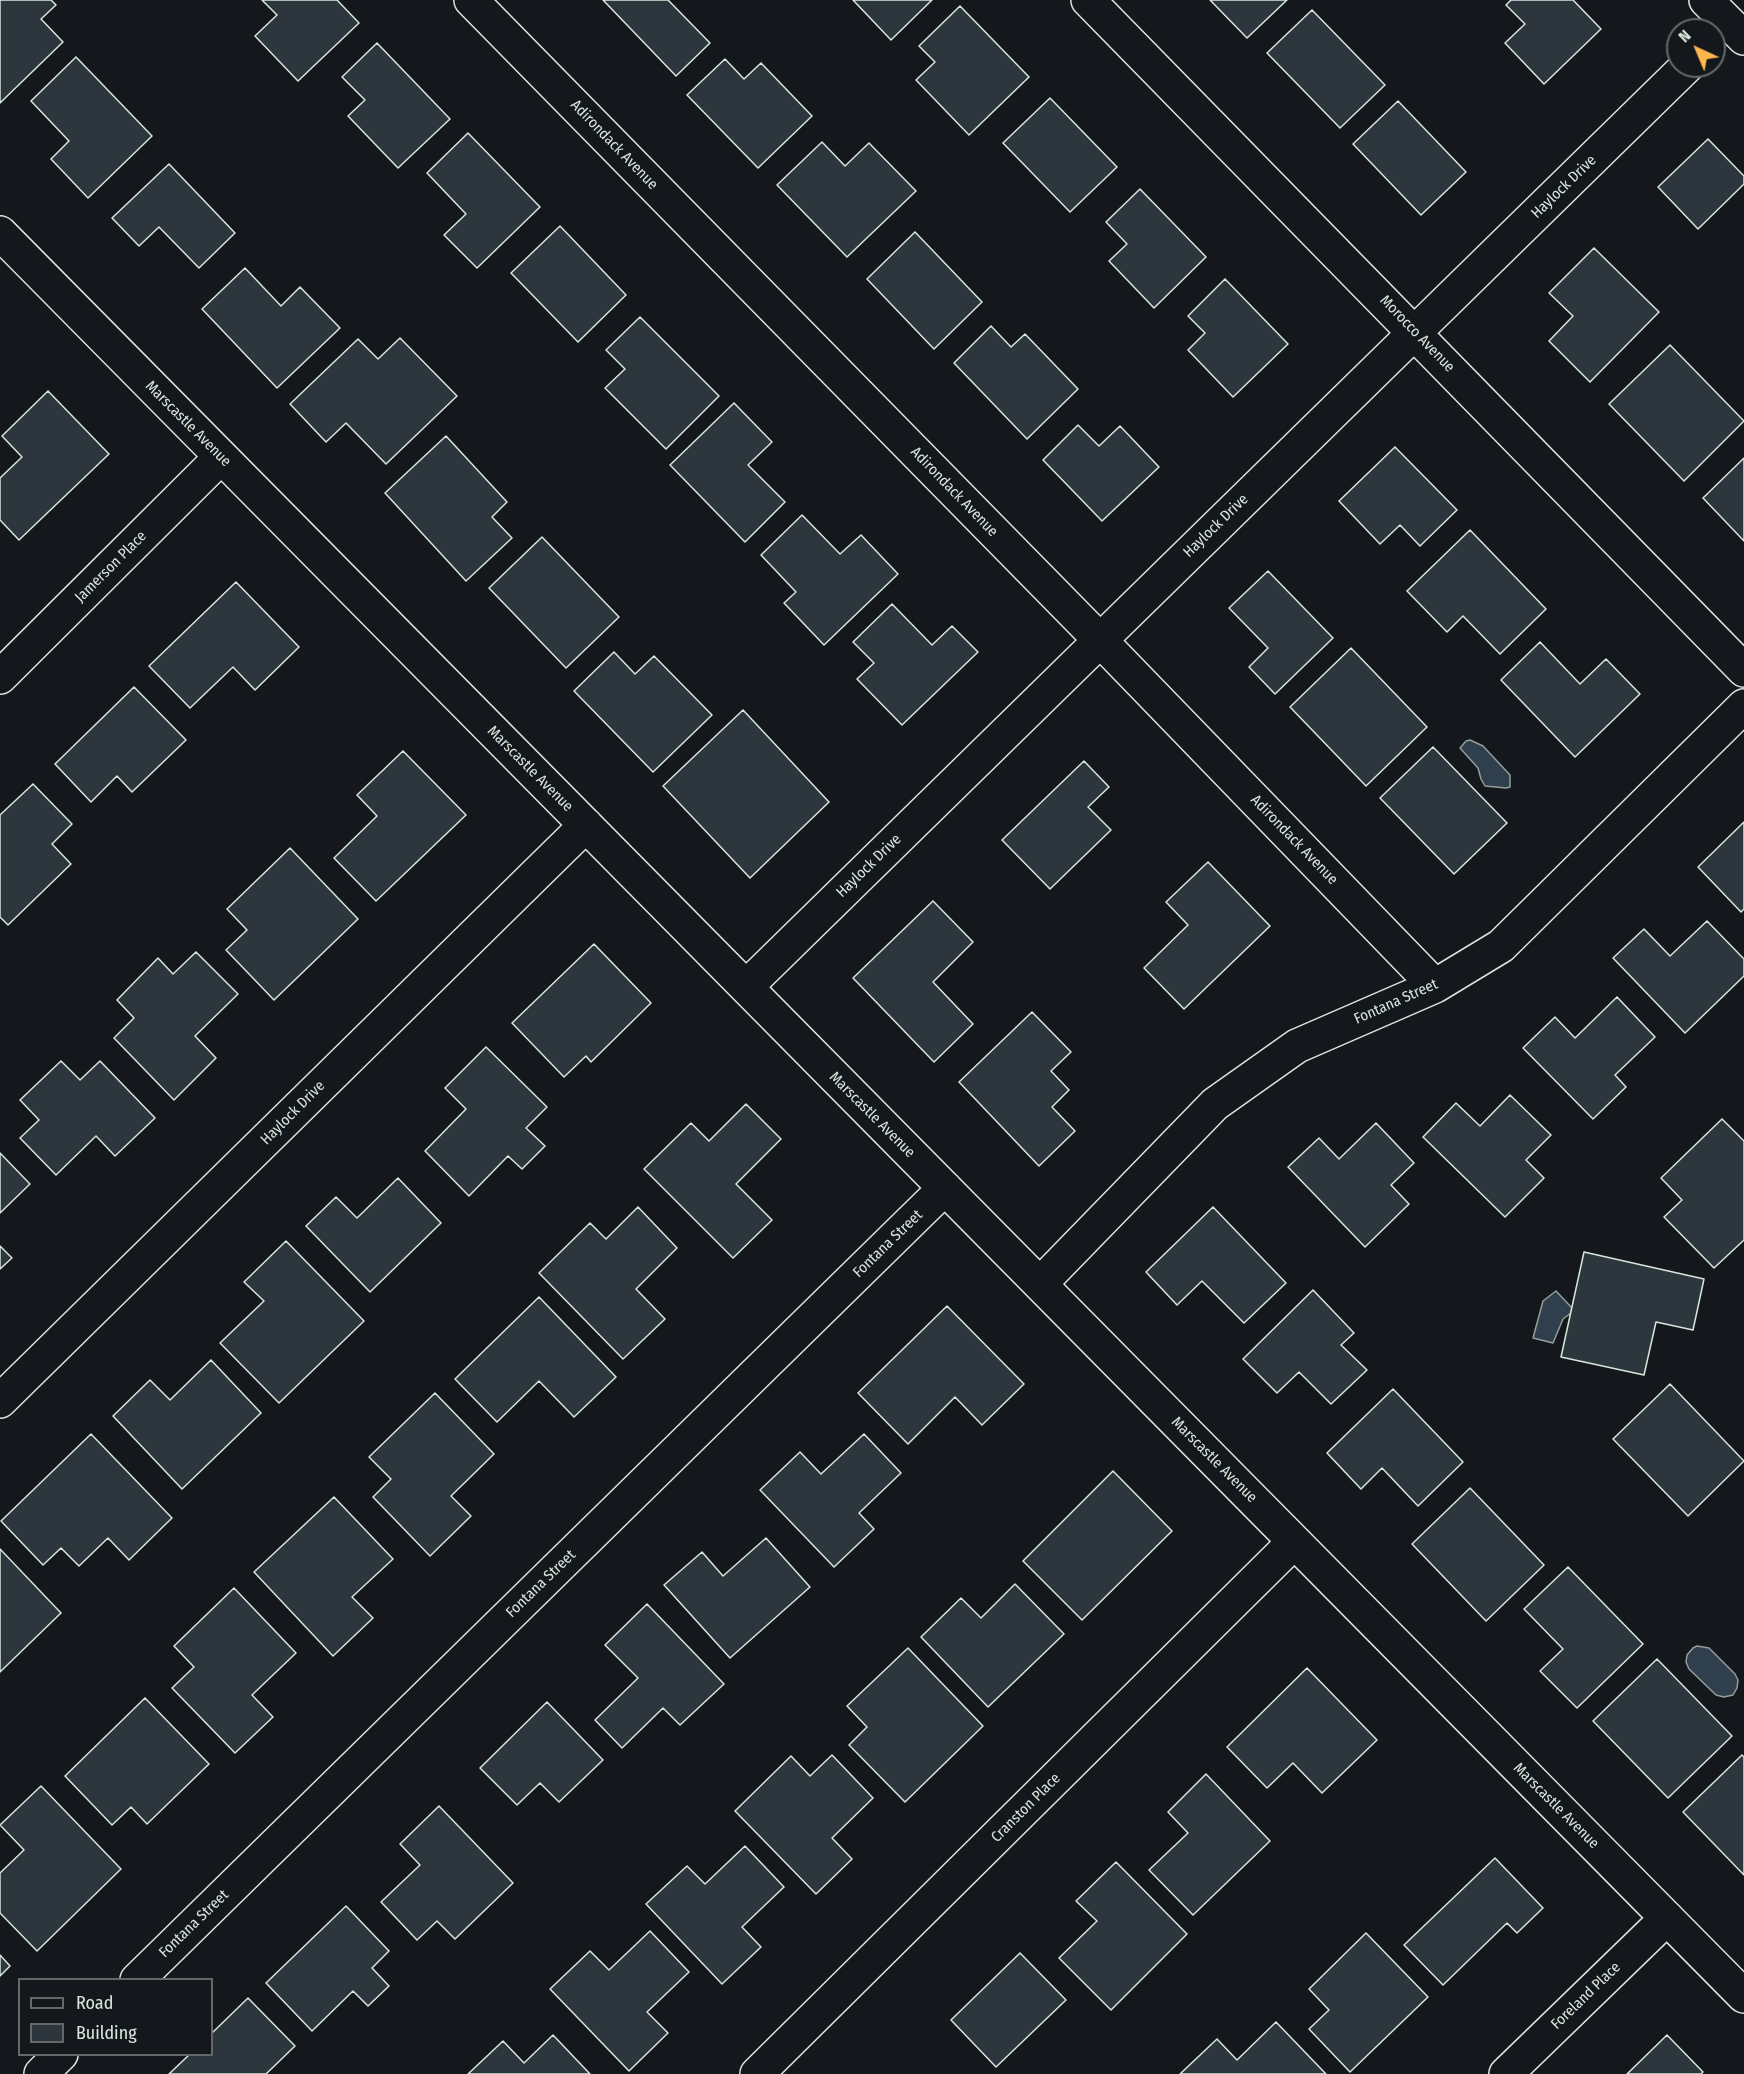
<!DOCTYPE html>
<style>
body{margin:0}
#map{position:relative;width:1744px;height:2074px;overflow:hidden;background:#14181c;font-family:"Fira Sans Condensed",sans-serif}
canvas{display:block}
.legend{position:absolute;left:18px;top:1978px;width:195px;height:78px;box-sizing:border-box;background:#14181c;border:2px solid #626a69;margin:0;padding:8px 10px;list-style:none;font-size:18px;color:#d8e6dc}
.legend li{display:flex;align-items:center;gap:12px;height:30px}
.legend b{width:30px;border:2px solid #626a69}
.north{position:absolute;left:1666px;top:18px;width:60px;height:60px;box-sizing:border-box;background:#14181c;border:2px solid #626a69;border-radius:50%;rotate:316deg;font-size:16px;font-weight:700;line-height:24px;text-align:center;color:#d8e6dc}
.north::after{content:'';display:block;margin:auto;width:21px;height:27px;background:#ffb74d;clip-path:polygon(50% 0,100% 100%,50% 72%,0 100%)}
</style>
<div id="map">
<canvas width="1744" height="2074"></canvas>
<ul class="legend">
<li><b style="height:8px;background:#14181c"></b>Road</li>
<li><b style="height:16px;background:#2c363c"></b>Building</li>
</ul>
<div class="north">N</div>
</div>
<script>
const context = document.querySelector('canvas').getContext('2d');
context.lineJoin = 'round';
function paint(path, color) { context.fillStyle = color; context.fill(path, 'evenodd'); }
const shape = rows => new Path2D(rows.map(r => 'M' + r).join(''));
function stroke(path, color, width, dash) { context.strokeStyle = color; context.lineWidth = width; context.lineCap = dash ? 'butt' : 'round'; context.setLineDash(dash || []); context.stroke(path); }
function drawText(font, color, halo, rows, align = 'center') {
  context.font = font + ' "Fira Sans Condensed",sans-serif'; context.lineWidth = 4.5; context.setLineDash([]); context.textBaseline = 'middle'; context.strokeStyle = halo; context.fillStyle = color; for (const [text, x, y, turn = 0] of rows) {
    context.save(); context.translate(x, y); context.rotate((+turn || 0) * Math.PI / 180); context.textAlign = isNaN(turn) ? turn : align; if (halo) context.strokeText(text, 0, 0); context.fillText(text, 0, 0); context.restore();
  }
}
const water = shape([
 [1470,740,1483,746,1510,775,1510,787,1506,788,1485,786,1481,779,1478,768,1460,748,1466,741,1470,740],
 [1556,1291,1572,1308,1571,1313,1563,1319,1553,1343,1533,1338,1543,1301,1556,1291],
 [1697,1646,1709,1648,1735,1674,1738,1680,1737,1688,1733,1695,1724,1697,1716,1695,1689,1669,1686,1662,1687,1655,1693,1648,1697,1646]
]);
paint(water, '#2f3f4d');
stroke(water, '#939e99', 1.5);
const building = shape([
 [0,0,51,0,56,5,41,19,63,42,0,103,0,0],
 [262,0,337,0,359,23,298,81,255,36,277,15,262,0],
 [603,0,668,0,710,43,676,76,603,0],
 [853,0,932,0,891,40,853,0],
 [1210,0,1287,0,1247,38,1210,0],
 [1511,0,1573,0,1601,29,1544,84,1505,43,1525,24,1506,5,1511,0],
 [960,6,1029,77,969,135,916,80,935,62,919,46,960,6],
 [1312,10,1385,85,1340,128,1267,53,1312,10],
 [377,43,450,119,398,168,348,116,365,100,342,77,377,43],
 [76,57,152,136,88,198,51,159,69,141,31,101,76,57],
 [725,59,744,79,761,63,812,116,758,168,687,95,725,59],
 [1050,98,1117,167,1070,212,1003,143,1050,98],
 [1398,101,1466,172,1421,215,1353,144,1398,101],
 [468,133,540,207,477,268,444,235,466,214,427,173,468,133],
 [1708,139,1744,176,1744,184,1698,229,1658,187,1708,139],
 [822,142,845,166,869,143,916,191,847,257,777,185,822,142],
 [169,164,235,233,199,268,159,227,139,246,112,218,169,164],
 [1140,189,1206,257,1154,308,1109,261,1127,244,1106,222,1140,189],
 [560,226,626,295,578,342,511,273,560,226],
 [915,232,982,302,934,349,867,279,915,232],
 [1594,248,1659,312,1590,382,1549,341,1573,316,1549,293,1594,248],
 [245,268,281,306,300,287,340,328,277,388,202,309,245,268],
 [1225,279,1288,344,1233,397,1188,350,1205,333,1188,316,1225,279],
 [640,317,719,396,666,449,605,388,625,369,606,350,640,317],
 [991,326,1011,347,1025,334,1078,389,1027,439,954,363,991,326],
 [400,338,457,396,386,464,346,423,326,442,290,404,358,339,378,359,400,338],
 [1670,345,1744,421,1684,481,1609,404,1670,345],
 [48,391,109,454,19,540,0,520,0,478,22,457,2,436,48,391],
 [734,403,772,442,748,465,785,502,745,542,670,465,734,403],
 [1078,425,1099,446,1120,426,1159,467,1102,521,1043,460,1078,425],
 [446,436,507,502,492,517,512,538,466,581,385,493,446,436],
 [1395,447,1457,510,1420,546,1400,525,1380,544,1339,501,1395,447],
 [1744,458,1744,541,1703,498,1744,458],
 [802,515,840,554,861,535,898,574,824,645,784,603,796,592,761,555,802,515],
 [1470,530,1546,609,1500,654,1463,616,1447,632,1407,591,1470,530],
 [542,537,619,617,566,668,489,588,542,537],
 [1268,571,1333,638,1275,694,1249,667,1268,648,1229,608,1268,571],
 [236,582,299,647,255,690,233,667,190,708,149,666,236,582],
 [892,604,932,645,952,626,978,652,902,725,857,679,874,663,853,642,892,604],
 [1540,642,1580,684,1606,659,1640,694,1575,757,1501,680,1540,642],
 [1351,648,1427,727,1366,786,1290,707,1351,648],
 [614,652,635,674,654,656,712,715,653,772,574,691,614,652],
 [134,687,186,740,132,792,117,776,91,802,55,764,134,687],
 [743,710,829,802,750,878,663,786,743,710],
 [1433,747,1507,823,1454,874,1380,798,1433,747],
 [403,751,466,815,376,901,334,858,377,816,357,795,403,751],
 [1084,761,1109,787,1088,807,1111,830,1050,889,1002,840,1084,761],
 [33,784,72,824,52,844,71,864,8,925,0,917,0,815,33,784],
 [1744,822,1744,909,1741,912,1698,867,1744,822],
 [290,848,358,919,274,1000,226,950,247,930,227,909,290,848],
 [1208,862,1270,926,1184,1009,1144,968,1188,925,1166,902,1208,862],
 [933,901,973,942,933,982,973,1024,934,1062,853,978,933,901],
 [1707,921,1744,959,1744,976,1685,1033,1613,958,1644,929,1670,956,1707,921],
 [594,944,651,1003,591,1062,586,1056,564,1077,512,1023,594,944],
 [196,952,238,994,195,1036,216,1058,174,1100,114,1038,134,1018,117,1000,158,958,173,974,196,952],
 [1617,997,1655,1037,1615,1075,1626,1087,1593,1119,1523,1048,1555,1017,1575,1038,1617,997],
 [1032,1012,1071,1052,1051,1071,1069,1090,1052,1107,1075,1131,1039,1166,959,1082,1032,1012],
 [486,1047,547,1107,526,1128,545,1146,522,1169,508,1156,469,1196,425,1151,466,1109,445,1088,486,1047],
 [61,1061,80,1080,100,1061,155,1118,115,1156,96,1136,56,1175,20,1138,39,1120,20,1100,61,1061],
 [1510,1095,1551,1135,1526,1160,1544,1178,1505,1217,1423,1137,1456,1103,1480,1126,1510,1095],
 [746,1104,781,1139,736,1184,772,1220,733,1258,644,1169,691,1123,709,1141,746,1104],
 [1722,1119,1744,1141,1744,1240,1714,1268,1664,1217,1682,1200,1661,1178,1722,1119],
 [1376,1123,1414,1163,1391,1185,1409,1204,1365,1247,1288,1167,1319,1138,1339,1159,1376,1123],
 [0,1153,30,1184,0,1213,0,1153],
 [398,1178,441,1223,370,1292,306,1226,336,1197,357,1218,398,1178],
 [638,1207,677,1248,636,1289,665,1319,623,1359,539,1273,590,1223,606,1239,638,1207],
 [1213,1207,1286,1283,1244,1323,1202,1281,1177,1305,1146,1272,1213,1207],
 [286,1241,364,1321,279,1403,220,1343,264,1301,244,1282,286,1241],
 [0,1246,12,1258,0,1269,0,1246],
 [1584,1252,1704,1279,1693,1330,1656,1322,1644,1375,1561,1357,1584,1252],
 [1313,1290,1354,1333,1341,1345,1367,1370,1331,1404,1299,1372,1277,1393,1243,1359,1313,1290],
 [539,1297,616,1377,574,1417,539,1381,497,1422,455,1379,539,1297],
 [947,1306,1024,1384,982,1425,955,1397,908,1444,858,1393,947,1306],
 [211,1360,261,1413,182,1489,113,1416,150,1380,170,1400,211,1360],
 [1670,1384,1744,1461,1688,1516,1613,1439,1670,1384],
 [1393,1389,1463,1462,1418,1506,1382,1468,1361,1489,1327,1453,1393,1389],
 [435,1393,494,1454,451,1496,471,1516,430,1556,373,1497,391,1479,369,1457,435,1393],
 [91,1434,172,1518,129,1560,108,1538,79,1566,61,1548,43,1565,1,1521,91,1434],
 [864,1434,901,1473,859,1513,874,1529,834,1567,760,1490,800,1452,821,1474,864,1434],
 [1113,1471,1172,1531,1082,1620,1023,1561,1113,1471],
 [1470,1488,1544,1565,1486,1621,1412,1544,1470,1488],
 [334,1497,393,1559,352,1597,373,1618,333,1656,254,1572,334,1497],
 [766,1538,810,1587,730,1658,664,1585,702,1552,723,1576,766,1538],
 [0,1549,61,1613,0,1672,0,1549],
 [1568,1567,1643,1644,1577,1708,1540,1671,1563,1649,1524,1609,1568,1567],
 [1015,1584,1064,1634,988,1707,921,1637,961,1598,981,1618,1015,1584],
 [234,1588,296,1653,252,1695,273,1717,235,1753,172,1688,194,1667,174,1646,234,1588],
 [647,1604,724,1684,680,1725,663,1708,622,1748,595,1720,638,1678,605,1645,647,1604],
 [908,1648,983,1726,905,1802,849,1745,867,1727,847,1706,908,1648],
 [1657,1659,1732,1736,1668,1798,1593,1721,1657,1659],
 [1307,1668,1377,1740,1322,1793,1293,1763,1267,1788,1227,1747,1307,1668],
 [145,1698,209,1764,147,1824,131,1807,112,1825,65,1776,145,1698],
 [547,1702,603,1760,559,1802,540,1783,517,1805,480,1768,547,1702],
 [832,1755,873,1798,832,1838,852,1859,816,1894,735,1811,791,1756,810,1776,832,1755],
 [1742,1755,1744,1757,1744,1875,1683,1812,1742,1755],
 [1206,1774,1270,1841,1193,1915,1149,1870,1188,1833,1168,1812,1206,1774],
 [41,1786,121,1869,37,1951,0,1913,0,1873,24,1850,0,1825,41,1786],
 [439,1806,513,1883,455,1939,437,1921,417,1940,381,1902,420,1865,400,1844,439,1806],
 [745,1846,784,1887,742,1927,761,1947,722,1984,646,1904,687,1866,705,1884,745,1846],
 [1495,1858,1543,1908,1517,1933,1507,1923,1443,1985,1404,1945,1495,1858],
 [1116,1862,1187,1934,1111,2010,1059,1958,1097,1921,1076,1901,1116,1862],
 [346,1906,389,1951,372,1968,389,1986,368,2006,353,1991,312,2031,266,1983,346,1906],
 [650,1931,689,1972,647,2012,668,2033,629,2071,550,1989,590,1951,609,1970,650,1931],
 [1366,1933,1428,1997,1350,2072,1309,2029,1329,2010,1309,1989,1366,1933],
 [1020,1953,1066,2000,996,2067,951,2020,1020,1953],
 [0,1955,10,1966,0,1976,0,1955],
 [248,1998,295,2046,266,2074,169,2074,190,2054,212,2054,212,2033,248,1998],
 [1276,2022,1326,2074,1180,2074,1217,2039,1237,2060,1276,2022],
 [553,2035,590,2074,468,2074,503,2041,524,2063,553,2035],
 [1667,2035,1703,2072,1701,2074,1627,2074,1667,2035]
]);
paint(building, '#2c363c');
stroke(building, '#d8e6dc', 1.5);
const minor = shape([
 [471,0,1100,640,1435,986],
 [1088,0,1744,670],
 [1706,0,1744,38],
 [0,233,1744,1996],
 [0,677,221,457],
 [746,987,1687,66],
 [1040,1284,1215,1104,1297,1046,1435,986,1501,946,1744,706],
 [0,1401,586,825],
 [137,1980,945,1188],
 [41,2074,61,2054],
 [757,2074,1294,1542],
 [1506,2074,1667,1918]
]);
stroke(minor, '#d8e6dc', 36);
stroke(minor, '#14181c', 33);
drawText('15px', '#d8e6dc', '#14181c', [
 ["Adirondack Avenue",614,145,46],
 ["Haylock Drive",1564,187,-44],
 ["Morocco Avenue",1417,334,46],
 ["Marscastle Avenue",188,424,45],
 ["Adirondack Avenue",954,492,46],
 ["Haylock Drive",1216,526,-44],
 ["Jamerson Place",111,567,-45],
 ["Marscastle Avenue",530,769,45],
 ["Adirondack Avenue",1294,840,46],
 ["Haylock Drive",869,866,-44],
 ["Fontana Street",1396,1002,-24],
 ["Haylock Drive",293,1113,-45],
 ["Marscastle Avenue",872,1115,45],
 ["Fontana Street",888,1244,-44],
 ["Marscastle Avenue",1214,1460,45],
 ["Fontana Street",541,1584,-44],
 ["Marscastle Avenue",1556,1806,45],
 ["Cranston Place",1026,1808,-45],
 ["Fontana Street",194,1924,-44],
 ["Foreland Place",1586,1996,-44]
]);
</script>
